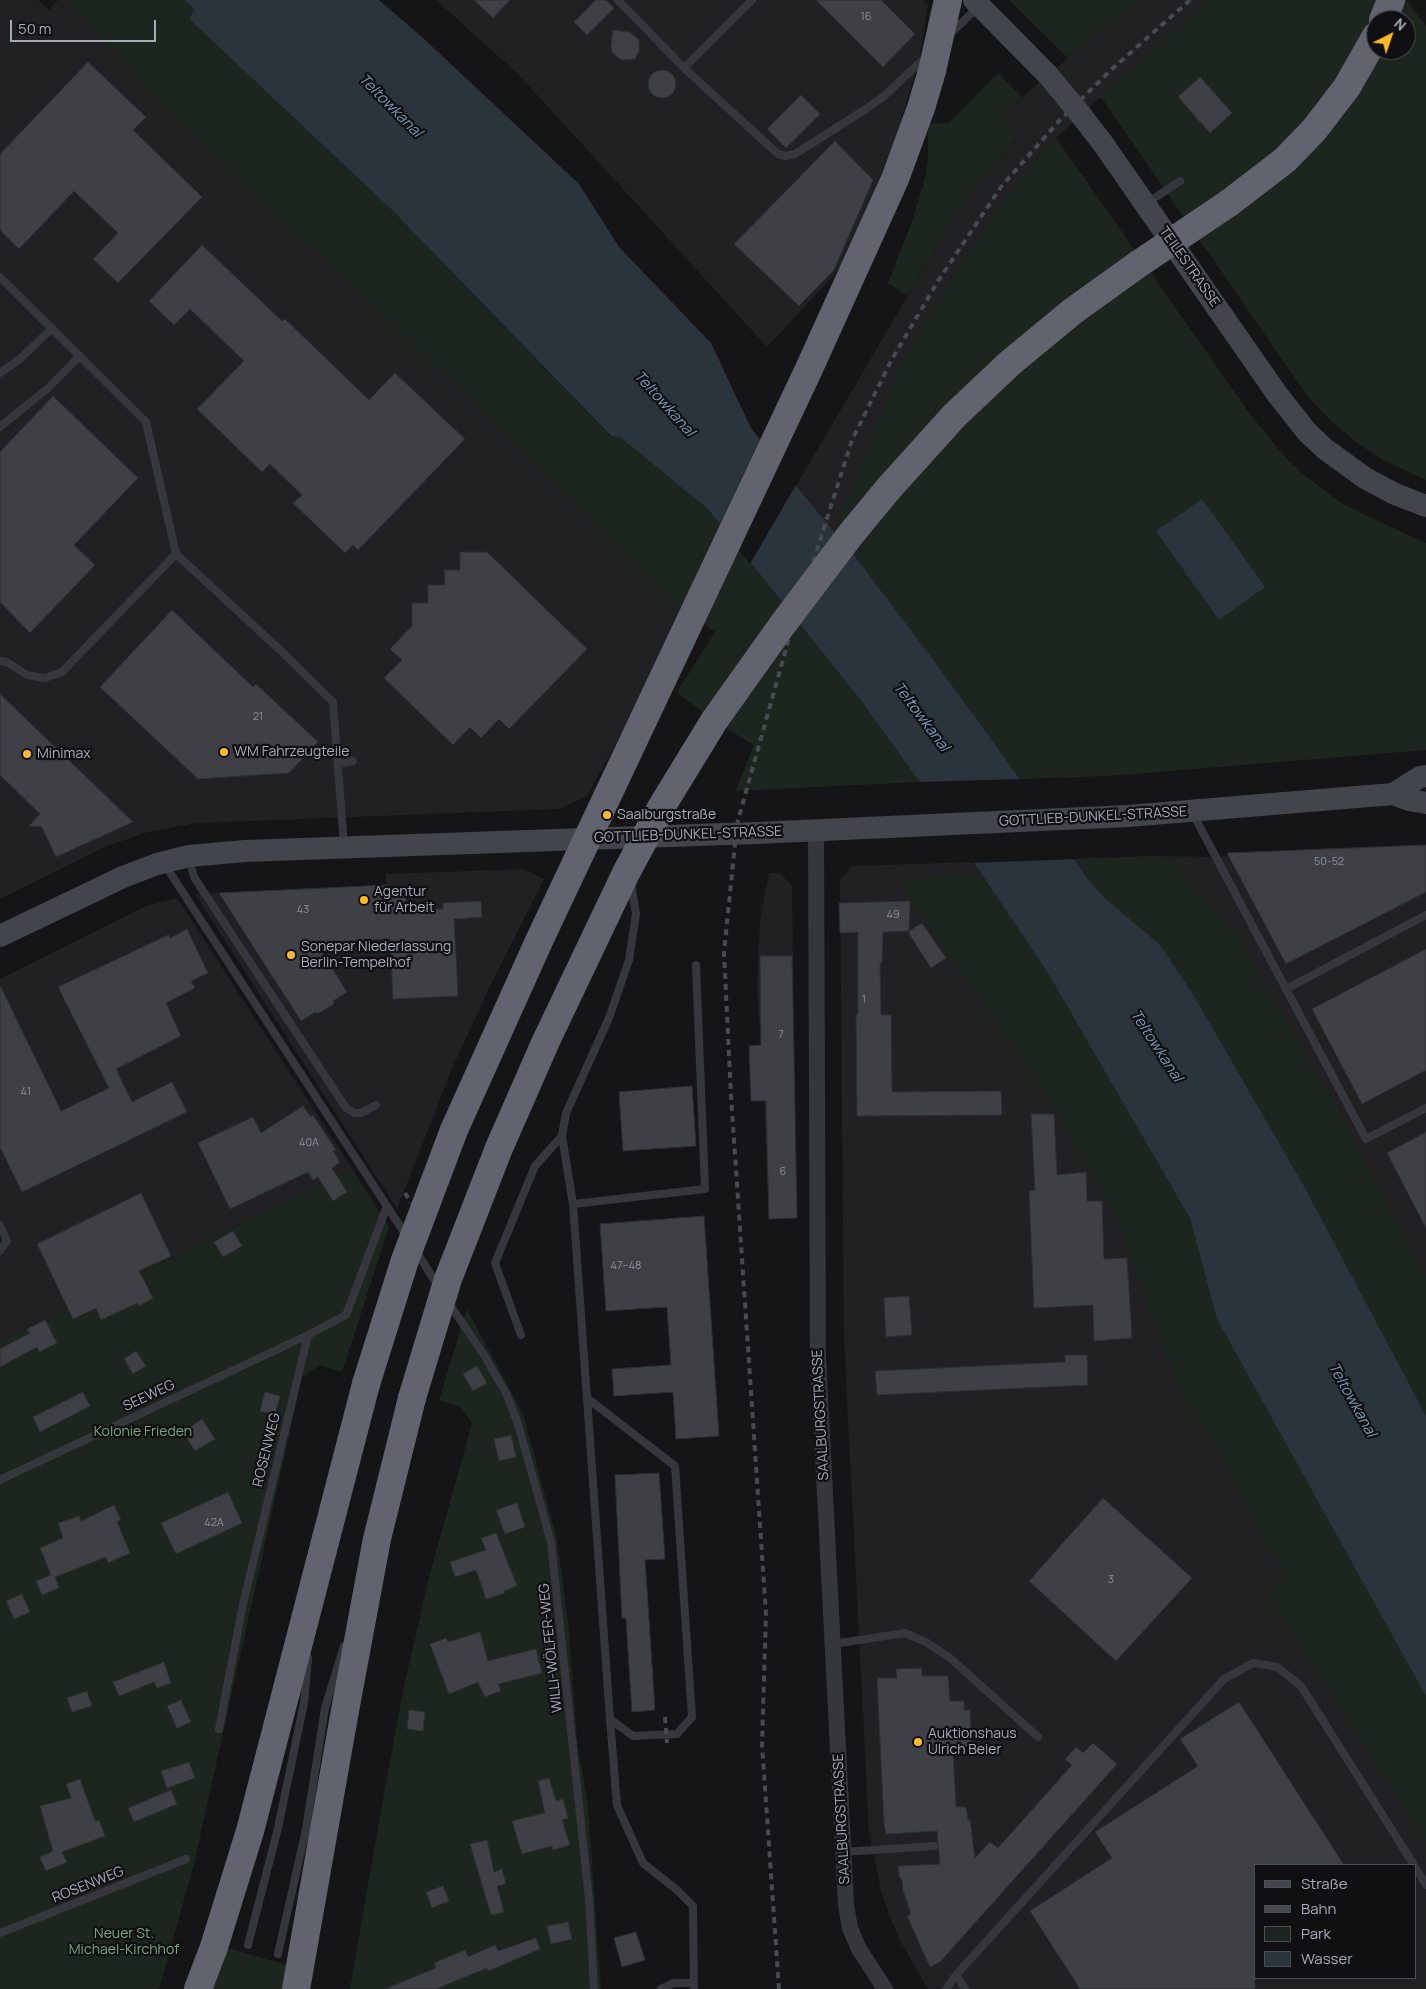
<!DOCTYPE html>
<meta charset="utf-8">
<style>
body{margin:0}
#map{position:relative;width:1426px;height:1989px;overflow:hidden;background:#151517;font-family:Manrope,sans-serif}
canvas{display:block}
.legend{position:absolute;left:1254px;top:1864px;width:162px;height:115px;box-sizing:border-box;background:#101012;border:1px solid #4c4e55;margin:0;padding:6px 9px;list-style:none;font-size:15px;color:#a5abb9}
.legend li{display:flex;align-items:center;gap:10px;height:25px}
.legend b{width:25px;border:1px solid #4c4e55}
.north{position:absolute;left:1366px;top:10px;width:50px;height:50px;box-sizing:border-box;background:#101012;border:1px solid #4c4e55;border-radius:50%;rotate:41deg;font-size:14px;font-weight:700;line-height:20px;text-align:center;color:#a5abb9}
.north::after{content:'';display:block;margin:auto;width:18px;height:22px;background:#ffba25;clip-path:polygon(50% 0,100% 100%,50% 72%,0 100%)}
.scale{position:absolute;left:10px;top:20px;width:146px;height:22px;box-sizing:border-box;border:2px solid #a5abb9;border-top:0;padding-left:6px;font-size:15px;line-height:18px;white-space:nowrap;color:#a5abb9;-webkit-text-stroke:4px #101012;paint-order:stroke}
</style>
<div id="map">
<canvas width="1426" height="1989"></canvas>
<ul class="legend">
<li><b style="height:6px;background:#43454d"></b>Straße</li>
<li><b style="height:6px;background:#484a52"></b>Bahn</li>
<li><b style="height:14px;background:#1d261e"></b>Park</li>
<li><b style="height:14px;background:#2a343c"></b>Wasser</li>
</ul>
<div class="north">N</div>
<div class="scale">50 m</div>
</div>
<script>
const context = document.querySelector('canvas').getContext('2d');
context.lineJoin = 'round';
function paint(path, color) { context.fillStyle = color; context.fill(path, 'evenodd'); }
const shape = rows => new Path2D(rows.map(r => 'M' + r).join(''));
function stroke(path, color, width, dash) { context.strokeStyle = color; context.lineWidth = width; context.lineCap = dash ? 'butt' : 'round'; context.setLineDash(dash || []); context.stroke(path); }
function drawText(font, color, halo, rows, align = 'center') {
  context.font = font + ' Manrope,sans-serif'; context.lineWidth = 4.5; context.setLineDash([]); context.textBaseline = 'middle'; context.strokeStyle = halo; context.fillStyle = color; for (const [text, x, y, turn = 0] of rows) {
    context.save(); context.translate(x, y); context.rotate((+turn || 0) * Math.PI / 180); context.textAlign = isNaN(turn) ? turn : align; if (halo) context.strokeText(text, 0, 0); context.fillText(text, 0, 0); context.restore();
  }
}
paint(shape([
 [0,0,38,0,49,10,58,0,67,0,159,100,493,421,681,607,627,723,587,796,559,809,197,823,148,832,107,846,0,899],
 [436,0,923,0,928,5,920,57,898,130,878,183,839,270,767,347,519,75],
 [1137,0,1210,0,1101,97,1056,138,1035,161,1008,196,970,251,933,311,899,369,840,521,833,531,796,486,951,222,983,178,1018,138,1002,114],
 [1426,847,1426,1989,928,1989,899,1939,889,1914,881,1890,869,1833,844,1340,840,880,852,866,1152,856,1216,857],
 [1255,1865,1415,1865,1415,1978,1255,1978],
 [523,869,544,879,490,986,451,1071,397,1209,195,894,386,885,386,874],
 [769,873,780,873,792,886,797,1218,769,1219,764,1101,751,1101,749,1046,761,1045,757,989,760,919],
 [177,898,353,1170,0,1341,0,979,146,906]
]), '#212124');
paint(shape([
 [67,0,184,0,195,10,189,19,392,210,610,436,621,438,708,509,859,698,920,782,732,791,736,790,754,745,714,721,677,692,715,632,681,607,493,421,159,100],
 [1009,0,1137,0,1068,58],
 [1210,0,1406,0,1426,26,1426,480,1383,460,1356,442,1331,421,1308,397,1101,97],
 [1376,20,1406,20,1406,50,1376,50],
 [998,73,1022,97,1002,114,1018,137,983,178,951,222,907,296,888,283,911,224,924,182,928,161,928,130,931,124,949,123],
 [1056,138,1250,414,1286,458,1304,475,1343,504,1369,517,1426,543,1426,750,1108,776,1020,779,943,673,833,531,840,521,899,369,933,311,970,251,1008,196,1035,161],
 [1152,856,1169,858,1191,886,1235,933,1331,1097,1426,1278,1426,1416,1306,1190,1194,996,1160,945,1105,898,1089,881,1075,860],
 [979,873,1048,973,1190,1218,1217,1319,1426,1696,1426,1841,1268,1595,1289,1572,1276,1559,1257,1527,1228,1467,1177,1384,1115,1213,1047,1096,899,881],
 [353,1170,389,1227,342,1372,320,1365,302,1377,194,1864,159,1989,0,1989,0,1341],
 [467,1309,523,1414,557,1539,569,1631,577,1741,588,1805,601,1989,350,1989,378,1827,403,1691,430,1573,472,1424,461,1407,439,1400],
 [227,1948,287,1965,283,1989,211,1989]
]), '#1d261e');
paint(shape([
 [184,0,379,0,422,37,579,184,619,247,711,343,751,428,796,486,856,558,943,673,1020,779,1089,881,1105,898,1160,945,1194,996,1306,1190,1426,1416,1426,1696,1217,1319,1190,1218,1048,973,920,782,859,698,708,509,621,438,611,436,392,210,189,19,195,10],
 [1202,499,1265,587,1219,620,1156,531]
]), '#2a343c');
paint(shape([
 [761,437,797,483,750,564,719,526],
 [1023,779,1078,859,970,863,917,782]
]), '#151517');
const building = shape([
 [474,0,510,0,493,18,474,0],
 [596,0,606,0,614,8,587,35,574,22,596,0],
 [816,0,881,0,915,34,883,67,816,0],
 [613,30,630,32,639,40,639,51,635,59,621,60,612,52,611,47,613,30],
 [88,62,146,117,133,130,202,197,118,283,93,259,118,233,74,191,19,249,0,230,0,154,88,62],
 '648 84a14 14 0 1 1 28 0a14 14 0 1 1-28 0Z',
 [1200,77,1232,113,1210,133,1178,97,1200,77],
 [801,95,820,114,786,148,767,129,801,95],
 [835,141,873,180,834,270,799,306,734,244,835,141],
 [202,245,282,321,285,319,369,400,395,373,465,439,358,550,353,545,345,553,293,503,302,495,270,464,262,472,197,409,244,361,190,309,174,325,149,301,202,245],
 [53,396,138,478,74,545,95,565,30,633,0,602,0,452,53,396],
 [460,552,487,552,587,649,509,729,499,719,481,738,470,727,453,745,384,678,402,660,390,649,412,626,412,603,428,603,428,585,445,585,444,570,460,570,460,552],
 [172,610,253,687,256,684,318,742,289,773,198,779,100,687,172,610],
 [0,694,133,822,56,857,42,827,29,826,40,814,0,775,0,694],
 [1426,845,1426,892,1286,964,1227,853,1426,845],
 [387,885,387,893,405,892,406,911,443,909,443,903,481,901,482,917,454,919,458,996,393,999,390,939,316,943,347,992,333,1001,334,1004,317,1014,316,1012,301,1021,219,893,387,885],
 [910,901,909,931,883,932,882,963,880,963,881,1015,891,1015,892,1092,1001,1091,1002,1115,857,1116,856,1015,858,1015,858,932,840,933,839,903,910,901],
 [922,923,946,958,931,968,908,932,922,923],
 [187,929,208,973,191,981,195,988,166,1003,181,1036,116,1069,132,1102,172,1082,187,1112,22,1192,0,1147,0,985,61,1111,109,1088,58,987,168,935,170,938,187,929],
 [1426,949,1426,1070,1362,1104,1312,1009,1426,949],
 [760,956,792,956,797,1218,769,1219,766,1101,751,1101,749,1046,761,1045,760,956],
 [692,1086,696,1146,623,1151,619,1092,692,1086],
 [303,1106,311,1117,313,1115,336,1150,333,1151,340,1162,332,1168,347,1192,333,1201,318,1177,313,1180,308,1172,230,1209,198,1143,253,1117,261,1133,303,1106],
 [1031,1114,1054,1114,1057,1175,1086,1172,1087,1201,1102,1201,1104,1259,1127,1258,1132,1338,1094,1341,1093,1305,1034,1308,1029,1191,1035,1190,1031,1114],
 [1426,1132,1426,1228,1387,1153,1426,1132],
 [141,1193,171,1256,139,1271,153,1298,139,1306,137,1303,101,1320,96,1308,73,1319,37,1244,141,1193],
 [704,1216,719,1436,676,1439,673,1392,614,1396,612,1369,671,1365,667,1307,606,1311,600,1224,704,1216],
 [233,1231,242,1246,223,1257,214,1242,233,1231],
 [909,1296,912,1335,886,1337,884,1298,909,1296],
 [45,1320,57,1343,39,1352,37,1347,0,1367,0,1349,30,1333,27,1329,45,1320],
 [136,1351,146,1366,133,1374,124,1359,136,1351],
 [1065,1355,1087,1355,1088,1385,877,1395,875,1371,1065,1362,1065,1355],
 [477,1366,487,1383,473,1391,463,1374,477,1366],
 [83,1392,90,1406,40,1432,33,1417,83,1392],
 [265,1392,280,1396,275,1415,260,1411,265,1392],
 [202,1419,215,1439,195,1451,183,1432,202,1419],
 [511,1435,516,1457,499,1461,494,1439,511,1435],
 [659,1473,665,1559,645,1560,655,1710,632,1712,626,1618,622,1618,615,1475,659,1473],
 [228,1492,242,1523,176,1554,161,1523,228,1492],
 [1103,1498,1192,1578,1116,1661,1029,1581,1103,1498],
 [517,1503,525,1527,505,1534,496,1510,517,1503],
 [114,1505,121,1520,117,1522,130,1553,108,1563,106,1557,55,1577,59,1588,42,1595,36,1581,51,1575,40,1548,63,1538,58,1523,79,1516,81,1521,114,1505],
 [496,1533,517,1586,504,1591,505,1593,486,1599,476,1570,455,1577,450,1562,486,1550,481,1538,496,1533],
 [22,1594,30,1612,14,1619,6,1601,22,1594],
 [480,1632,488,1661,536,1649,542,1673,498,1684,501,1691,485,1697,478,1682,449,1694,430,1644,446,1638,448,1642,480,1632],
 [164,1662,171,1683,157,1688,154,1682,119,1696,113,1682,164,1662],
 [922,1668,922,1676,948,1676,950,1701,964,1701,964,1710,970,1710,972,1748,953,1750,956,1807,966,1807,968,1820,970,1820,975,1858,990,1842,998,1848,1072,1765,1065,1759,1076,1747,1083,1753,1093,1743,1117,1764,940,1962,930,1967,907,1916,911,1914,903,1890,902,1880,899,1876,898,1866,940,1864,937,1831,886,1834,884,1823,877,1678,897,1678,896,1669,922,1668],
 [87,1691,92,1706,72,1712,67,1698,87,1691],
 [181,1700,191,1722,177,1728,167,1706,181,1700],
 [1239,1702,1344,1865,1255,1865,1255,1989,1080,1989,1030,1911,1112,1858,1095,1832,1198,1766,1180,1739,1239,1702],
 [409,1710,425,1712,423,1731,407,1729,409,1710],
 [189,1762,195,1778,167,1788,161,1771,189,1762],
 [549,1778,556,1801,563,1799,568,1818,562,1820,570,1845,553,1850,552,1846,522,1854,512,1821,545,1813,538,1781,549,1778],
 [80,1779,95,1821,99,1820,105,1836,62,1852,67,1862,46,1871,40,1857,53,1851,40,1806,71,1798,66,1784,80,1779],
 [171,1790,177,1804,134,1822,128,1808,171,1790],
 [487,1840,494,1872,502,1869,506,1884,497,1886,504,1912,491,1915,470,1844,487,1840],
 [443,1886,449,1901,432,1908,426,1892,443,1886],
 [568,1922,572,1939,551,1944,547,1926,568,1922],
 [636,1932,645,1960,622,1967,614,1938,636,1932],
 [536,1938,540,1949,488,1971,487,1968,436,1989,385,1989,436,1968,434,1963,465,1950,468,1957,495,1945,498,1951,536,1938]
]);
paint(building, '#3e4045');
stroke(building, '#2f2f33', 1);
stroke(shape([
 [618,0,684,68,778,154,786,156,795,154,866,109,884,96,926,57],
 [949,35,978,7],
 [684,68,752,0],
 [1147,203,1180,181],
 [0,277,146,422,176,554,279,649,333,702,344,845],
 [0,373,20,359,52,328],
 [0,427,47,389,80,356],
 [0,661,7,662,27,675,45,678,62,672,176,554],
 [338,764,353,761],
 [1193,814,1286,989],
 [189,858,194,877,346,1108,355,1113,361,1113,376,1105],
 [165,865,407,1237],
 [1426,915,1286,989,1366,1139,1426,1108],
 [573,1204,705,1189,696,965],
 [0,1225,7,1241,0,1251],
 [416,1251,438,1286],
 [448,1302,484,1355,507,1395,518,1424,551,1542,589,1899,594,1989],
 [521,1335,495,1263,535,1166,562,1136],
 [587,1398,675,1466,692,1717,677,1734,633,1736,610,1719,573,1204,562,1136,566,1113,609,1018,629,960,636,914,631,884],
 [0,1480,308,1335],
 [833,1644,905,1633,926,1642,950,1658,1038,1737],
 [610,1719,617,1805,643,1863,677,1890,693,1906,694,1989],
 [219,1729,243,1604,308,1335,346,1315,387,1206],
 [844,1852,934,1846],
 [1415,1867,1426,1885],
 [0,1933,186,1859],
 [248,1945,278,1828,304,1703,308,1658],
 [278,1954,306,1829,325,1708,344,1646],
 [956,1975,1224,1679,1253,1663,1277,1667,1301,1686,1414,1865],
 [661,1989,674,1983,694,1983],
 [946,1989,956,1975,965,1989]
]), '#36373d', 8);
stroke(shape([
 [816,830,818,1358,846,1905,850,1928,859,1949,885,1989]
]), '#36373d', 16);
stroke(shape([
 [974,0,1048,75],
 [1081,115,1104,145,1277,394,1307,432,1325,449,1365,478,1395,494,1426,506],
 [1393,794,1420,777,1426,776],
 [757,833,1128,816,1393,794,1409,800,1426,803],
 [0,936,123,877,157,864,189,856,245,851,725,834]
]), '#43454d', 22);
stroke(shape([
 [1383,20,1391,0],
 [1229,203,1285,160,1314,130,1347,87,1376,36],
 [198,1989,214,1947,250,1831,366,1384],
 [296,1989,344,1716,377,1539,412,1398]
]), '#61646e', 28);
stroke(shape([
 [405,1193,411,1203],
 [665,1717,667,1743],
 [779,1989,762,1745,766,1614,731,1096,724,953,737,824,789,638,852,440,891,361,938,281,1001,187,1058,122,1112,69,1190,0]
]), '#484a52', 4, [6, 5]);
stroke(shape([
 [1048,75,1081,115],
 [725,834,757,833]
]), '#43454d', 22);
stroke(shape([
 [366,1384,405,1260,454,1130,539,941,808,371,895,179,921,108,932,71,948,0],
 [412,1398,448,1279,499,1148,546,1041,626,873,662,806,714,721,783,624,851,534,889,488,954,416,1010,363,1073,311,1137,265,1229,203]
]), '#61646e', 28);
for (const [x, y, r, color] of [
 [224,752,5,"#ffba25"],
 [27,754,5,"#ffba25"],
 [607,815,5,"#ffba25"],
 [364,900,5,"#ffba25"],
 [291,955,5,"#ffba25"],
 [918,1742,5,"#ffba25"]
]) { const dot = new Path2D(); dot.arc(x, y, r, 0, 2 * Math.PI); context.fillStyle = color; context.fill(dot); stroke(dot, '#101012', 2); }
drawText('11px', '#8b909c', null, [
 ["16",866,17],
 ["21",258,717],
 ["50-52",1329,862],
 ["43",303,910],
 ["49",893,915],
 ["1",864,1000],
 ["7",781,1035],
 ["41",26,1092],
 ["40A",309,1143],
 ["6",783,1172],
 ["47–48",626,1266],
 ["42A",214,1523],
 ["3",1111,1580]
]);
drawText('14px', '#a5abb9', '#101012', [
 ["TEILESTRASSE",1189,267,55],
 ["GOTTLIEB-DUNKEL-STRASSE",1093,817,-3],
 ["GOTTLIEB-DUNKEL-STRASSE",688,835,-2],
 ["SEEWEG",149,1396,-25],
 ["SAALBURGSTRASSE",821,1415,-93],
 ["ROSENWEG",267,1450,-76],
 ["WILLI-WÖLFER-WEG",551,1648,-96],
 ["SAALBURGSTRASSE",842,1819,-93],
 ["ROSENWEG",88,1885,-22]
]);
drawText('14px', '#a5abb9', '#101012', [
 ["WM Fahrzeugteile",234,752],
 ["Minimax",37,754],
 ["Saalburgstraße",617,815],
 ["Agentur",374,892],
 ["für Arbeit",374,908],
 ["Sonepar Niederlassung",301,947],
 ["Berlin-Tempelhof",301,963],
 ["Auktionshaus",928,1734],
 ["Ulrich Beier",928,1750]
], 'left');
drawText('14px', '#7aa67e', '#101012', [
 ["Kolonie Frieden",143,1432],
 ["Neuer St.",124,1934],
 ["Michael-Kirchhof",124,1950]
]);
drawText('italic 15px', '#7999b8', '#101012', [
 ["Teltowkanal",390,106,45],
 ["Teltowkanal",664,404,48],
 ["Teltowkanal",921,717,53],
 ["Teltowkanal",1156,1046,57],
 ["Teltowkanal",1352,1400,61]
]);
</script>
